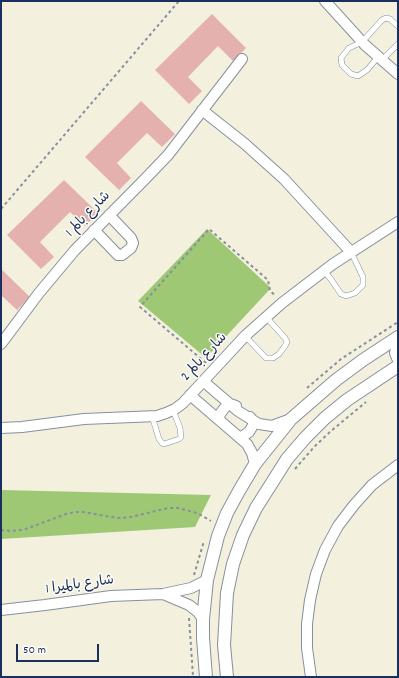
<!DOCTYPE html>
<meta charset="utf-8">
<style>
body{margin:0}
#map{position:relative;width:399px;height:678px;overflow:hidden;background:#f3f0dd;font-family:Dekko,sans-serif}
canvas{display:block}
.frame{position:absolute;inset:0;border:2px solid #1b2f5e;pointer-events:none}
.scale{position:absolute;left:16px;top:644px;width:83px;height:18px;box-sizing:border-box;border:2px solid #1b2f5e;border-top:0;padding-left:5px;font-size:12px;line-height:14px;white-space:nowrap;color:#1b2f5e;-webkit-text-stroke:3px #fdfcf7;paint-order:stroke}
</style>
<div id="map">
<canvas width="399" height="678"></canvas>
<div class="frame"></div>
<div class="scale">50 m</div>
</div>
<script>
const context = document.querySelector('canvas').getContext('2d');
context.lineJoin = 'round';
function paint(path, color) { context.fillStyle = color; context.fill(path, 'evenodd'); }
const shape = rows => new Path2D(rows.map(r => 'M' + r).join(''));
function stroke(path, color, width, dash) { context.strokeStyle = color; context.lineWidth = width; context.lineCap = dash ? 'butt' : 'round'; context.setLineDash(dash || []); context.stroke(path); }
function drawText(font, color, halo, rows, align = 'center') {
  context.font = font + ' Dekko,"Playpen Sans Arabic",sans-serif'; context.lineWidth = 3; context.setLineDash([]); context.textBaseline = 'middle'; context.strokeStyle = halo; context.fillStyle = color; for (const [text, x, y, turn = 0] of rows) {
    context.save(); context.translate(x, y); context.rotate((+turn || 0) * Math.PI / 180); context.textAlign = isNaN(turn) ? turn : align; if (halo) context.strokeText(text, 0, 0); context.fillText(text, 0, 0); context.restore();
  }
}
paint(shape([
 [207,229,271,288,206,358,138,301],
 [1,490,211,495,195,527,1,539]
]), '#9fc874');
paint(shape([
 [212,14,246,48,233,61,218,46,188,77,202,91,189,104,155,70],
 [141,101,175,134,162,147,147,133,117,163,131,178,119,190,85,157],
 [64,180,98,213,85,226,70,212,40,242,54,257,41,269,7,235],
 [1,269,30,297,17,310,2,296,1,297]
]), '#e5b1ae');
const service = shape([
 [378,57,367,70,358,76,351,74,342,65,341,58,349,48,362,42,382,20,386,18,390,19,398,26],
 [382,60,398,44],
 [324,271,330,278,341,294,346,296,355,293,363,285,363,277,351,252],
 [245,336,266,358,273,358,279,354,285,346,287,342,285,338,266,317],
 [152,416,159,439,162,443,164,444,179,439,181,437,180,428,173,410]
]);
const minor = shape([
 [325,1,365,45,398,74],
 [202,110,245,144,284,179,351,252],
 [94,230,118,255,122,255,131,248,133,243,131,238,109,215],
 [1,344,39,293,75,250,145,179,168,155,242,59],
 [203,381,238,411,259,424,272,426,291,419],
 [190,395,247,444,252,453,255,464],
 [219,419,220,414,226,406,230,404,236,406],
 [1,428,22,427,84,419,157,416,166,413,175,409,183,403,245,336,282,303,333,264,398,222],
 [240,438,249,432,252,427,254,422,250,417],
 [163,594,189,605,198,612,203,619],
 [1,610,45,605,111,596,163,594,191,588,207,580],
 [311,677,307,648,307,624,310,600,316,574,325,550,338,526,354,505,372,485,398,465]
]);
const tertiary = shape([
 [398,347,396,353,398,358],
 [206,677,203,638,203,619,207,580,218,536,227,513,239,491,255,464,291,419,336,380,363,360,398,337],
 [227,677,224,645,227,593,233,564,243,535,256,508,287,459,305,438,325,418,347,400,398,366]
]);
stroke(service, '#87909e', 6);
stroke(minor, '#87909e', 12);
stroke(tertiary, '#87909e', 14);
stroke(shape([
 [1,209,179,1],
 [206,363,140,307,209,229,268,280,270,291,276,296],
 [307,388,341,359,398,322],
 [295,469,314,447,331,431,366,402],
 [1,530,11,531,23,530,66,514,75,512,84,512,111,517,121,518,131,517,168,508,178,508,197,513,211,521],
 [194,575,204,541],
 [189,618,193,676]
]), '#87909e', 2, [3, 3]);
stroke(service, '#fff', 5);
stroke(minor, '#fff', 10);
stroke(tertiary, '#fff', 12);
drawText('14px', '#1b2f5e', '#fdfcf7', [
 ["شارع بالم 1",89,215,-46],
 ["شارع بالم 2",205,358,-47],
 ["شارع بالميرا 1",80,586,-8]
]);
</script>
